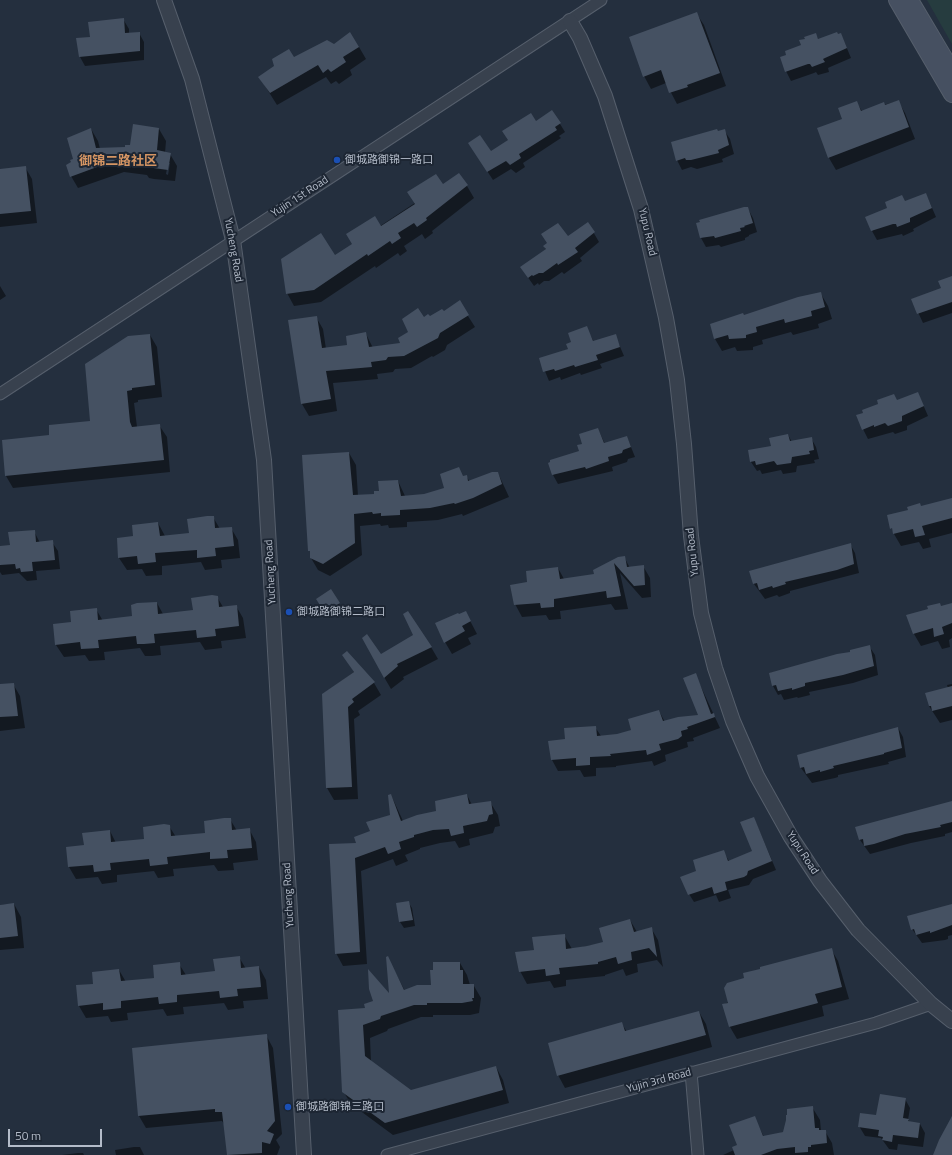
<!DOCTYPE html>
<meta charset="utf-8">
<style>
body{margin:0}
#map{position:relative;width:952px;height:1155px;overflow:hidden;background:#242f3e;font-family:"Titillium Web",sans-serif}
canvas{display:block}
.scale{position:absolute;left:8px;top:1129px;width:94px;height:18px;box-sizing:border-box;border:2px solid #b4bcc9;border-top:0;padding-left:5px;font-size:12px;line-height:14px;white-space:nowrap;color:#b4bcc9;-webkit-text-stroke:3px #1d2633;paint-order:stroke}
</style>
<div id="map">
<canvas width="952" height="1155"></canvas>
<div class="scale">50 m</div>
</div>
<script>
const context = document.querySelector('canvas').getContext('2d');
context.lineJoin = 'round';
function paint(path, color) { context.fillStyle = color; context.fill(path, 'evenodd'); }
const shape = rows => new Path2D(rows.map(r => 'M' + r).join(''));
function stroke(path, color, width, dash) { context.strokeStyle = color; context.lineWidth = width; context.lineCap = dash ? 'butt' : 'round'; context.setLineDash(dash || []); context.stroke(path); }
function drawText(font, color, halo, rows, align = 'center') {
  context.font = font + ' "Titillium Web","Noto Sans SC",sans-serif'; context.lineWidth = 4; context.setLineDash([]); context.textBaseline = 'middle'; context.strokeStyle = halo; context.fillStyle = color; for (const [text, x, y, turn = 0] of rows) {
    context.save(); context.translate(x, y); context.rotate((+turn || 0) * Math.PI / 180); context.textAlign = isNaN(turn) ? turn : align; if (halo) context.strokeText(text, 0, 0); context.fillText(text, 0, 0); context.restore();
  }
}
paint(shape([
 [927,0,952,0,952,44,940,23]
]), '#263c3f');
paint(shape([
 [696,13,704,25,726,86,677,104,666,83,651,89,644,76,630,38],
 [123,19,129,29,129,34,139,33,144,42,144,60,85,66,80,57,91,38],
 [815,34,819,40,841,34,851,58,830,67,828,68,829,72,818,75,816,72,814,73,791,81,786,71,787,55,802,46,806,39],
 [334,46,359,47,366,59,350,70,352,75,339,84,336,81,331,84,326,77,277,105,260,78],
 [898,101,905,113,915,139,836,170,829,158,818,129,844,119,856,102,862,111],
 [552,111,565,132,559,136,561,138,523,163,525,167,516,173,511,169,493,180,474,151,491,152],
 [91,129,98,141,100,149,126,148,159,129,166,141,165,153,170,154,177,166,175,181,154,179,149,178,147,175,124,172,78,188,71,176,72,163],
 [168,163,170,163,168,175,166,174],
 [724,130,730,139,734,154,722,159,723,162,697,169,691,167,682,170,677,160,718,132],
 [25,167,32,179,37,223,0,227,0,170],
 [442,185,467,186,474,198,432,231,433,233,425,239,422,234,404,246,407,251,400,256,398,253,376,268,375,266,321,302,294,306,287,293,335,256],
 [926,194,936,217,913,229,914,231,903,236,902,234,877,240,872,231,905,202],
 [748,209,753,218,757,232,749,235,749,236,745,238,745,240,721,247,719,245,706,247,701,238],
 [588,223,599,242,580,258,582,261,564,274,562,272,549,281,544,281,539,285,538,283,534,286,527,276,546,250,544,246,568,237],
 [952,277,952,313,923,323,912,299,942,289],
 [0,286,6,296,0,300],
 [821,294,828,306,832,319,818,324,819,328,793,335,791,332,762,340,763,344,753,347,753,350,737,351,735,347,722,351,715,339,743,316],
 [459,302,475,327,447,345,445,350,433,357,432,356,411,368,395,369,393,372,377,374,378,379,333,383,337,411,309,416,302,404,316,317,323,329,326,349,348,346,366,334,373,348,402,344,409,332,424,318,444,313],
 [586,327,594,342,615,335,624,356,600,364,602,368,581,375,580,373,561,380,560,377,549,381,540,359,569,349,572,343],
 [150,335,157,347,162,397,138,400,138,402,134,403,137,427,159,425,167,437,170,472,13,488,6,476,3,441,50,436,91,422],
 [918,393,928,416,907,426,907,430,895,434,893,432,868,439,863,429,879,405,897,401],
 [598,429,605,444,627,437,635,457,628,459,627,462,612,467,613,471,558,484,553,475,580,452,583,445],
 [788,435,792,442,811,438,816,447,819,459,814,460,815,463,797,466,796,472,783,474,781,470,762,474,760,470,757,471,751,462,749,451,772,447],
 [349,453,356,465,358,496,375,495,398,481,405,496,424,495,445,489,466,476,470,482,498,473,509,497,463,516,462,514,438,520,407,522,407,527,389,528,388,525,381,526,380,524,360,526,362,555,330,576,318,570,311,558],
 [952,499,952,533,929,539,931,547,923,549,919,542,901,546,894,534,888,516],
 [213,517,220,529,231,528,238,540,240,558,221,560,222,568,205,570,201,562,162,566,162,575,146,576,142,569,127,570,119,558,118,539,134,537,158,523,165,536,190,534],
 [34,531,40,543,52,542,58,551,60,569,36,571,37,580,27,581,19,573,2,575,0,572,0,547,11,546],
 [850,544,855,553,859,573,790,591,790,593,779,597,777,595,765,599,754,584,750,572],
 [624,557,630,568,643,566,650,578,651,597,642,598,620,573,628,609,615,610,611,604,560,611,561,619,549,620,546,615,522,617,515,604,528,583,558,568,564,579,595,575,594,570],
 [217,597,223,607,236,606,243,618,246,638,221,641,222,648,205,650,200,642,160,646,161,655,152,656,145,656,140,648,104,652,105,660,89,661,85,655,64,657,56,645,54,625,72,623,96,609,103,621,133,617,157,603,163,614,194,611],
 [339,603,342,609,329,618,320,606],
 [952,604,952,638,949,640,950,647,942,649,938,641,921,646,914,634,908,616],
 [466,613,477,634,468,638,471,644,452,654,445,642,459,615],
 [869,646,875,655,878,675,853,683,809,692,810,695,798,698,797,697,784,700,781,694,778,695,773,686,770,673,851,653],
 [431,647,438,659,403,677,404,679,391,689,384,677,381,655],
 [347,652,374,683,381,695,358,711,360,715,354,719,358,799,334,800,327,788,323,694,354,672,351,667],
 [695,674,720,728,693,738,694,741,687,742,688,747,665,755,666,761,654,766,652,761,616,766,616,767,596,768,596,776,584,777,580,770,558,771,552,760,549,742,566,740,595,727,601,736,617,735,632,730,659,711,665,722,699,716],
 [13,684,20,696,25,728,0,731,0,685],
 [952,684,952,720,940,723,929,706,948,688,947,685],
 [898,728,903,737,906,757,888,762,889,764,838,775,838,777,835,778,812,783,801,768,798,756],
 [391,795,403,821,437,812,467,795,472,805,490,802,498,815,500,826,495,827,493,833,469,839,470,845,459,848,455,841,440,843,420,848,420,849,405,855,408,861,396,866,393,859,361,871,367,964,343,966,336,953,357,844,391,815],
 [952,802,952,832,945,834,945,836,911,843,870,854,860,840,856,828],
 [754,818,776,870,753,879,749,885,728,890,731,898,719,902,716,895,694,902,689,894,697,872,723,851,729,861,754,852],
 [230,819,237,831,249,829,256,842,258,860,233,863,234,870,218,871,214,865,173,869,174,876,158,878,154,871,117,875,117,882,102,884,98,877,76,879,69,867,85,846,110,831,116,843,145,840,169,826,176,837,206,834],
 [408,902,412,908,415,926,404,928,400,922,397,904],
 [14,904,21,917,24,948,0,950,0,905],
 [952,905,952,935,948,936,948,939,945,940,922,943,912,929],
 [630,920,637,932,651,928,658,940,663,967,657,960,637,964,638,972,626,976,623,969,605,975,605,976,566,980,566,986,554,988,550,981,527,984,520,971,535,951,564,935,572,949,604,943],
 [831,949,838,961,849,999,822,1006,824,1016,737,1039,730,1027,723,1005],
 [239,957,246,969,259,967,266,980,268,999,243,1001,244,1008,228,1010,224,1003,183,1007,184,1014,167,1016,163,1009,127,1013,128,1020,111,1022,108,1016,86,1018,79,1006,95,984,119,970,126,982,155,978,179,964,186,975,216,972],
 [387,957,405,991,432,986,460,963,467,975,470,985,474,986,481,998,479,1013,470,1015,433,1015,433,1017,421,1017,388,1029,387,1031,370,1038,371,1062,411,1091,496,1067,503,1080,509,1103,393,1135,351,1104,343,1091,367,1009,391,996],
 [699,1012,706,1024,712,1047,565,1088,558,1075,622,1024,627,1032],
 [266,1035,273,1048,282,1134,276,1140,280,1147,277,1155,228,1155,224,1124,222,1121,146,1128,139,1116],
 [905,1099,910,1108,908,1120,910,1122,920,1124,925,1133,923,1147,898,1144,897,1150,889,1149,881,1138,865,1136,859,1126],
 [812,1107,820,1120,821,1131,825,1131,832,1143,834,1155,723,1155,734,1150,738,1146,754,1117,764,1137,784,1132],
 [134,1147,140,1147,144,1155,116,1155,115,1150],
 [78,1153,83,1153,84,1155,62,1155]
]), '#0007');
paint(shape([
 [697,12,720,73,687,85,688,87,669,93,661,70,643,77,629,37],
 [124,18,125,33,140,32,140,51,79,57,76,38,90,37,88,22],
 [350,32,359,47,343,57,346,62,331,72,328,69,323,73,318,65,270,93,258,77,274,66,272,59,289,49,294,57,327,40,334,44],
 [837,32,838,34,841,33,847,48,825,58,823,59,825,62,812,67,810,64,808,64,785,72,780,57,786,55,785,51,801,45,799,40,805,39,804,37,816,33,818,39],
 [899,100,909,127,828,158,817,128,842,119,838,108,857,101,861,111,884,102,885,105],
 [552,110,561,123,555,127,557,130,519,154,521,158,510,165,506,161,487,172,468,143,480,135,491,151,508,140,502,131,531,113,536,121],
 [133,124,159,128,157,150,171,153,168,170,146,167,141,166,141,163,116,160,70,177,66,165,71,162,70,160,73,159,67,138,91,128,96,148,125,147,125,145,130,145],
 [717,129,718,131,725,129,729,145,718,150,719,153,691,160,686,160,685,158,676,161,671,142],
 [26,166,31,211,0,214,0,169],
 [459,173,468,185,426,218,427,220,417,227,414,223,398,233,401,238,392,244,390,241,368,256,367,254,314,290,286,294,281,259,321,233,335,255,352,244,346,234,375,216,381,226,415,204,407,192,436,174,443,184],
 [926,193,932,208,910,218,910,222,897,227,896,224,893,224,871,231,865,217,887,208,885,202,902,195,905,201],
 [744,207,748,207,753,223,744,226,745,227,740,228,741,231,715,238,714,236,700,238,696,223,700,222,699,220],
 [588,222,595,232,575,248,578,252,558,265,557,263,543,273,539,273,533,276,532,275,528,278,520,267,546,249,543,246,547,243,541,234,558,223,568,236],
 [952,276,952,302,917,314,911,299,941,288,938,281],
 [821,292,825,307,811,311,812,316,785,323,784,319,756,327,757,332,746,335,746,338,729,339,728,335,714,339,710,324,743,313,744,315,798,297],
 [460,300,469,315,440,333,438,338,404,356,388,357,386,360,371,362,372,367,326,371,331,399,301,404,288,320,317,316,322,348,347,345,346,336,366,332,369,347,400,343,398,338,408,332,402,319,418,308,424,317,428,314,430,316,442,309,444,311],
 [587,326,593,341,616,334,620,347,596,355,598,360,575,367,574,365,555,371,554,369,543,372,539,358,568,349,566,344,571,342,568,333],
 [150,334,155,385,132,388,132,390,127,391,130,422,132,427,160,424,164,460,5,476,2,440,49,435,49,425,90,421,85,364,128,336],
 [918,392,924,406,902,416,902,421,888,426,885,423,874,427,874,425,862,430,856,415,863,413,862,410,878,404,877,400,894,394,897,400],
 [598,428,604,443,627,436,631,447,623,450,622,453,608,457,609,461,586,469,585,467,552,475,548,463,550,462,550,460,579,451,577,445,582,444,579,434],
 [788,434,790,441,812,437,814,450,809,451,810,454,792,457,791,463,777,465,774,461,756,465,755,461,750,462,748,450,771,446,769,438],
 [349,452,353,495,374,494,374,491,379,491,378,481,398,480,401,496,424,494,444,488,440,474,459,467,463,476,467,475,468,481,492,472,498,472,502,484,473,498,455,504,454,503,430,508,400,510,400,515,381,516,381,513,373,514,372,512,354,514,355,543,323,564,310,558,310,551,308,551,302,455],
 [952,498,952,518,922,526,925,535,915,537,913,529,893,534,892,528,890,529,887,515,908,510,907,507,920,503,921,506],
 [207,516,214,516,215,528,232,527,234,546,215,548,216,556,197,558,197,550,155,553,156,562,138,564,137,556,118,558,117,538,133,536,132,525,158,522,160,536,189,533,187,519],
 [35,530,36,542,53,540,55,560,32,562,33,571,21,572,20,568,16,569,15,564,0,565,0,546,10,545,8,532],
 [851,543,854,564,837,570,785,582,786,584,773,588,772,586,759,590,757,583,753,584,749,571],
 [625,556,627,567,644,565,645,585,634,586,614,563,621,596,607,598,606,591,554,599,554,607,541,608,540,603,514,605,510,585,527,582,526,571,558,567,560,579,594,574,593,570,618,557],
 [331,589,340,603,325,613,316,599],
 [212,595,218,596,219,607,237,605,239,626,215,629,216,636,197,638,196,630,154,634,155,643,144,644,137,644,136,636,98,640,99,648,81,649,80,642,55,645,53,624,71,622,70,611,97,608,98,620,132,616,131,605,137,603,157,602,158,614,193,610,191,598],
 [940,603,941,606,952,603,952,623,942,627,944,634,934,637,933,628,913,634,906,615,928,609,927,606],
 [408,611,432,647,397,664,398,666,384,678,362,638,367,634,381,654,413,635,403,614],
 [466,611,471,621,462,626,465,631,444,643,435,623,458,613,459,614],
 [870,645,874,666,843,675,805,683,805,686,792,690,792,688,778,691,776,685,772,686,769,673,837,654,850,652,850,650],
 [347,651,375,682,352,699,354,702,348,707,352,787,326,788,322,694,354,672,342,655],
 [696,673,711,714,714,713,715,717,687,727,688,729,681,731,682,736,678,739,659,744,661,750,647,755,646,750,610,754,611,756,590,757,590,765,576,766,576,758,551,760,548,741,565,739,564,728,596,726,597,736,617,734,631,730,628,719,659,710,663,721,678,717,698,715,683,678],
 [14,683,18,716,0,717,0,684],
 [952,686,952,706,932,711,931,706,929,706,925,693],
 [898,727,902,748,884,753,884,754,833,766,834,768,820,772,820,770,806,774,804,767,800,768,797,755],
 [391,794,401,821,417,815,436,811,435,801,467,794,469,804,491,801,493,814,489,815,487,821,463,826,464,833,451,836,449,829,433,830,414,835,414,837,399,842,401,849,388,854,385,847,355,858,360,952,335,954,329,844,356,843,354,837,370,831,366,822,390,815,388,795],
 [952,801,952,822,940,825,941,827,905,834,874,844,864,846,863,839,859,840,855,827],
 [754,817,772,861,748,871,747,875,744,877,725,882,727,890,714,894,712,887,688,895,680,877,696,871,693,860,724,850,728,861,752,851,740,822],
 [224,818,231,818,232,830,250,828,252,848,227,850,228,858,210,859,210,852,167,857,168,864,150,866,149,859,110,863,111,870,94,872,93,865,68,867,66,847,84,845,82,833,110,830,111,842,144,839,143,827,164,824,170,825,171,836,205,833,204,821],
 [409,901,413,920,399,922,396,903],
 [14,903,18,936,0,938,0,905],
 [952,904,952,925,930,933,930,931,916,935,914,929,911,930,907,916],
 [630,919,634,932,652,927,657,957,649,948,631,952,632,960,618,964,616,957,598,962,598,964,559,968,560,974,546,976,545,969,519,972,515,952,534,950,532,937,565,934,566,949,587,946,603,942,599,928],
 [832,948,842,987,815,994,818,1003,729,1027,722,1004,728,1003,724,988,727,983,744,978,743,973,760,969,760,967],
 [240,956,241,968,259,966,261,987,237,989,238,996,220,998,219,991,177,995,177,1002,159,1004,158,997,121,1001,121,1008,103,1010,103,1003,78,1006,76,985,93,984,92,972,119,969,121,981,154,978,153,965,180,962,181,975,215,971,213,959],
 [388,956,404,990,417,985,431,985,430,970,433,970,433,962,460,962,460,970,463,970,463,984,474,984,474,998,472,998,473,1001,462,1003,427,1003,427,1005,414,1005,381,1016,380,1019,363,1025,365,1056,411,1090,496,1066,503,1090,385,1123,342,1092,338,1010,365,1008,364,1004,373,1001,369,989,368,969,389,993,386,957],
 [699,1011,706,1035,557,1076,548,1043,622,1022,625,1031],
 [267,1034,275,1121,267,1131,274,1134,270,1144,262,1142,262,1153,227,1155,222,1112,215,1112,215,1109,138,1116,132,1048],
 [880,1094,906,1098,903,1118,909,1119,908,1121,920,1123,918,1138,893,1135,892,1142,882,1140,883,1137,878,1136,879,1130,858,1127,860,1113,876,1115],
 [813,1106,815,1128,819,1128,819,1130,826,1130,827,1143,811,1145,811,1147,808,1147,808,1152,795,1153,795,1147,777,1149,761,1155,735,1155,732,1147,737,1145,729,1125,755,1116,763,1136,783,1132,786,1120,786,1115,787,1115,787,1109],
 [952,1116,952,1155,933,1155,939,1140]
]), '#455162');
const minor = shape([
 [0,394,601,0],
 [691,1072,698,1155],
 [387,1155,876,1023,931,1004]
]);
const tertiary = shape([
 [164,0,192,79,233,240,264,460,304,1155],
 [570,21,580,38,605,96,641,209,666,318,677,380,684,444,691,536,701,613,715,668,733,721,757,776,791,837,820,881,858,930,931,1004,952,1021]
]);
const secondary = shape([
 [897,0,952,94],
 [911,2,952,71]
]);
stroke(minor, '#565f6c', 13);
stroke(tertiary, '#565f6c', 16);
stroke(secondary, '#565f6c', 18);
stroke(minor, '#38414e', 11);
stroke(tertiary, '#38414e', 14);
stroke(secondary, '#465061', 16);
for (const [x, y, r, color] of [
 [337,160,4,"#1a4fb4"],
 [289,612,4,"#1a4fb4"],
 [288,1107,4,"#1a4fb4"]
]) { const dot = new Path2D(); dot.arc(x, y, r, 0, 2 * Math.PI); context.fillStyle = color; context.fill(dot); stroke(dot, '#1d2633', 1.5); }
drawText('11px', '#b4bcc9', '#1d2633', [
 ["御城路御锦一路口",345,160],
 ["御城路御锦二路口",297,612],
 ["御城路御锦三路口",296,1107]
], 'left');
drawText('11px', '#b4bcc9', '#1d2633', [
 ["Yujin 1st Road",300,197,-33],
 ["Yupu Road",647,232,77],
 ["Yucheng Road",233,250,80],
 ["Yupu Road",693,552,-96],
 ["Yucheng Road",271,572,-93],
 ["Yupu Road",802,853,57],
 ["Yucheng Road",289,895,-93],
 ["Yujin 3rd Road",659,1081,-15]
]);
drawText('bold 13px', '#d59563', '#1d2633', [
 ["御锦二路社区",118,162]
]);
</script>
